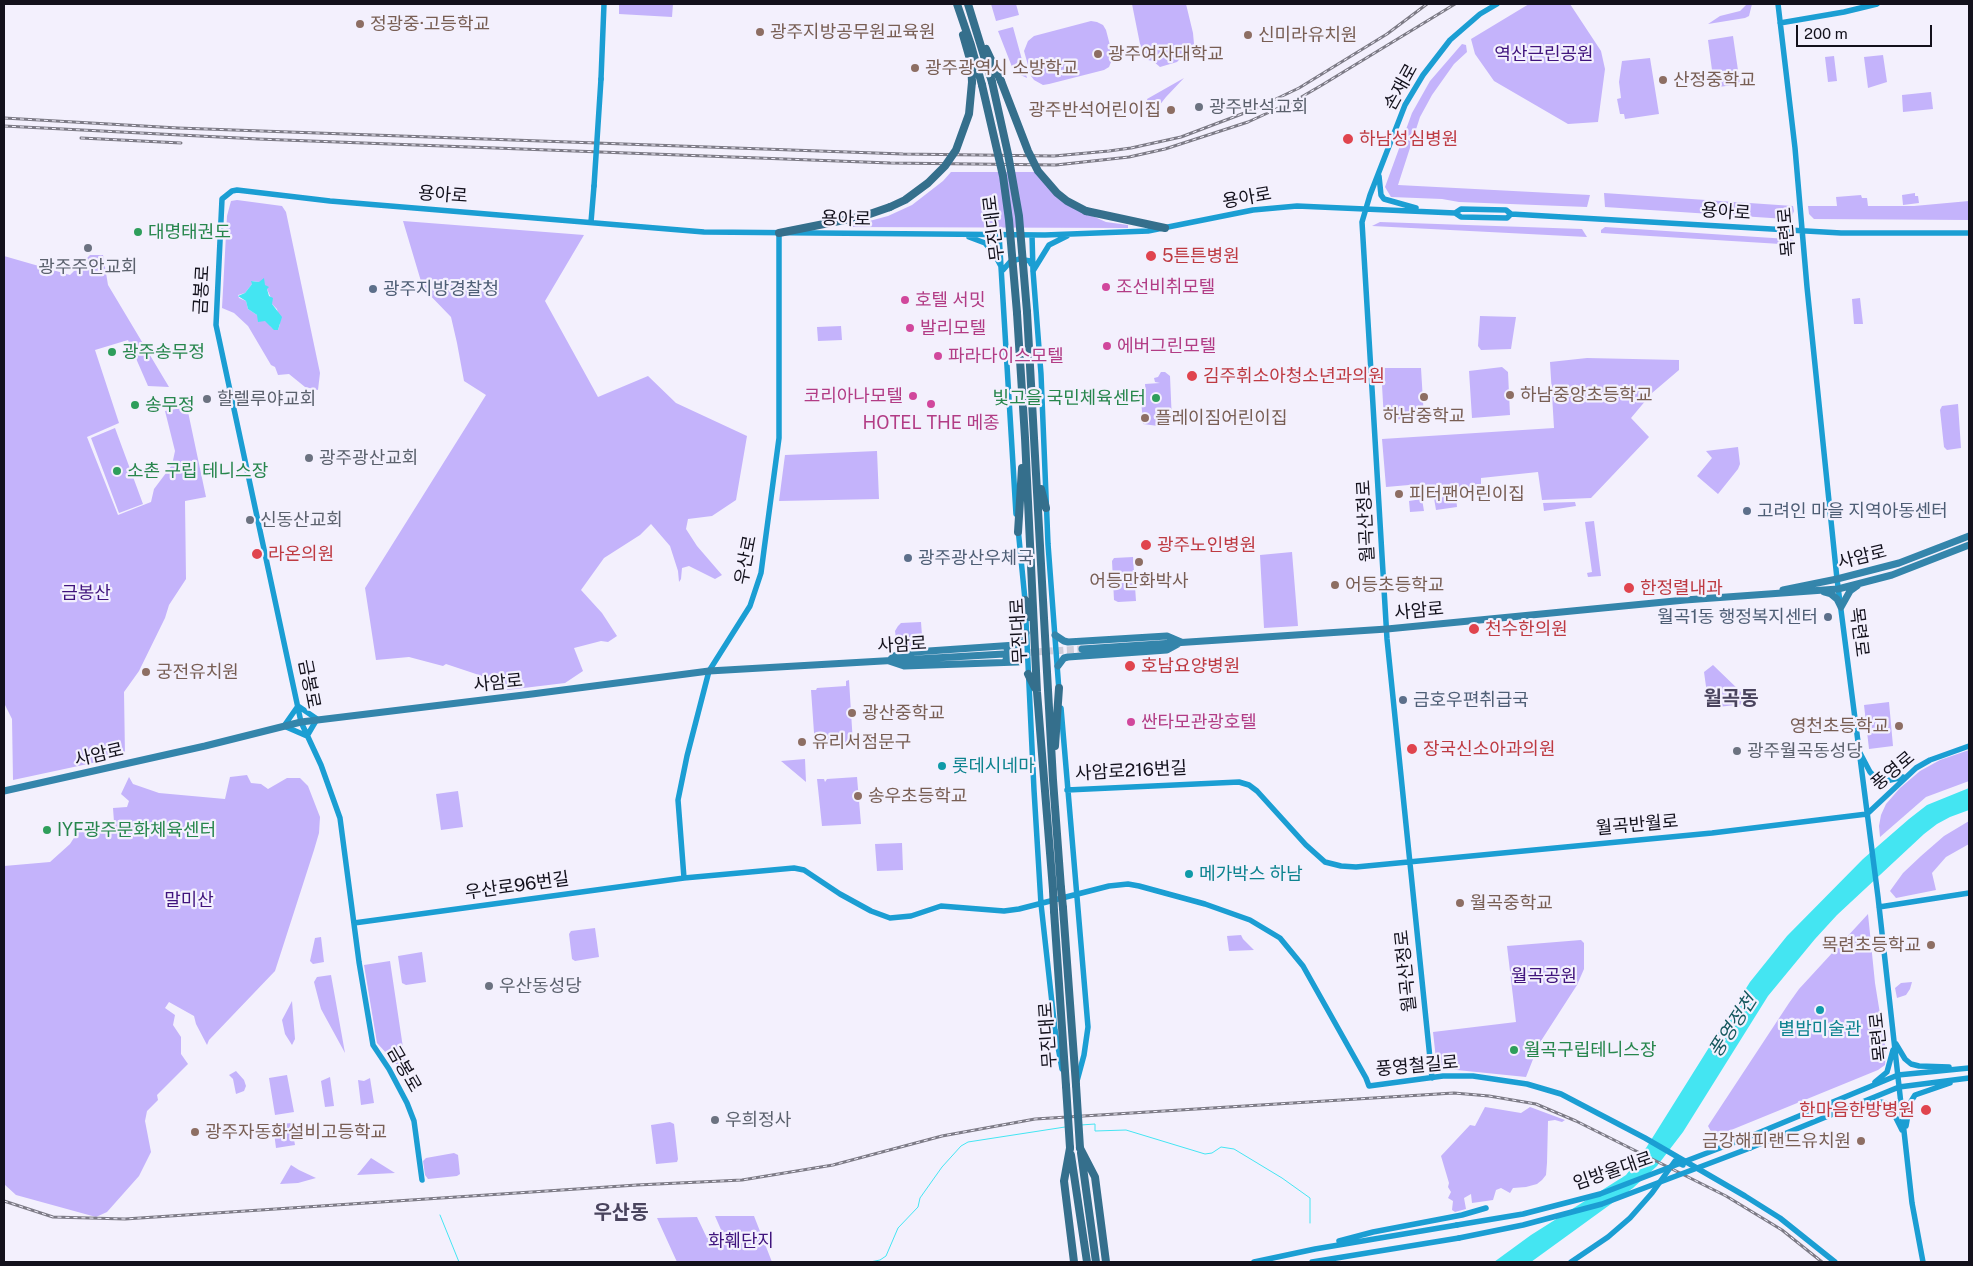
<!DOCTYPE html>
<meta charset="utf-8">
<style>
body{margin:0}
#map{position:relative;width:1973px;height:1266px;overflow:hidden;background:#f3f0fd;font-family:"Public Sans",sans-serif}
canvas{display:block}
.frame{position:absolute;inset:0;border:5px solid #13111c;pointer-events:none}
.scale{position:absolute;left:1796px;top:25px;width:136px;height:22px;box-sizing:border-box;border:2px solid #13111c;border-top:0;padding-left:6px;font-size:15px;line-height:18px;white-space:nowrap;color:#13111c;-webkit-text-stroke:4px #f3f0fd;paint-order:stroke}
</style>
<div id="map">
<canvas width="1973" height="1266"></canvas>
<div class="frame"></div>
<div class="scale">200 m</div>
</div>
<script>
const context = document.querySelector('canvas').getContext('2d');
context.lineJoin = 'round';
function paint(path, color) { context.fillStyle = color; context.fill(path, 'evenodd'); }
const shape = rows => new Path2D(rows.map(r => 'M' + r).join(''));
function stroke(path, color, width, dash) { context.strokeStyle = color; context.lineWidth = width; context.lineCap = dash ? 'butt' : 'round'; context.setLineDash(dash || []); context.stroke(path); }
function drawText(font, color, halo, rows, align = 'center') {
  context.font = font + ' "Public Sans","Noto Sans KR",sans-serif'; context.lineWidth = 4.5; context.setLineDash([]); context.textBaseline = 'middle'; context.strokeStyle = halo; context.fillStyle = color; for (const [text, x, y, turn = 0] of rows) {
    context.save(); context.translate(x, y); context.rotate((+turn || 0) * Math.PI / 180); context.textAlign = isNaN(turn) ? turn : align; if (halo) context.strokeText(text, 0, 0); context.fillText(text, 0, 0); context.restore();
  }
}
paint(shape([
 [619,4,673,4,672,17,619,14],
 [991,4,1016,4,1019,15,996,21],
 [1132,4,1186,4,1193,33,1194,44,1177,62,1160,67,1153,61,1143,59],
 [1529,4,1570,4,1601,51,1605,69,1598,122,1568,124,1494,81,1475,54,1471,39],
 [1747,4,1752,4,1749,16,1745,18,1708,24,1720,16,1740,11],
 [1091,21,1097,22,1103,25,1106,30,1113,57,1109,67,1104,70,1049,84,1043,85,1034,80,1031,76,1024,51,1028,41,1034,36],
 [1013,27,1027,78,1014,72,998,31],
 [1733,36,1740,84,1719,87,1714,85,1708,40],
 [1462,44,1466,45,1467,52,1454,64,1432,95,1420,117,1398,185,1590,195,1587,207,1459,202,1442,199,1391,197,1385,187,1412,113,1430,81],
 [1883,55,1887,82,1868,88,1864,57],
 [1834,56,1837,81,1828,82,1825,57],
 [1650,58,1659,114,1625,119,1624,114,1620,114,1617,99,1621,98,1619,82,1622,61],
 [1184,78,1166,97,1151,116,1147,99],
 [1931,92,1933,109,1903,112,1902,95],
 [951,172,1039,172,1079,210,1106,222,1128,225,1128,228,847,227,888,216,912,205,943,181],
 [1604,193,1793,206,1794,211,1792,216,1786,219,1605,207],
 [1915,193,1915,196,1918,196,1919,203,1903,205,1902,195],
 [1861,195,1862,198,1867,198,1868,206,1914,206,1969,201,1969,220,1814,219,1809,214,1808,206,1837,206,1836,197],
 [237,200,282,206,286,212,320,373,318,390,305,387,289,374,278,375,275,367,271,365,248,326,234,313,222,308,227,216,231,201],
 [252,281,259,282,267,289,271,298,272,304,277,309,280,324,278,330,271,327,269,323,248,309,246,301,239,298,238,295,245,293,252,284],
 [403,221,584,235,545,301,598,397,648,376,676,403,747,436,736,500,712,516,688,519,686,529,697,546,722,575,715,579,689,566,682,568,681,579,679,582,678,571,670,546,651,524,640,535,604,558,581,590,602,613,617,636,608,642,601,641,574,648,583,671,565,683,507,690,506,684,446,664,443,666,409,657,376,660,365,588,486,395,464,381,457,343,451,317,423,288],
 [1380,222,1582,229,1587,237,1372,226],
 [1605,227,1788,239,1793,240,1797,245,1601,233,1601,230],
 [90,255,103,255,108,285,169,387,148,386,128,340,95,350,119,423,87,437,118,515,151,502,154,489,172,465,175,451,165,411,187,407,206,497,185,501,186,579,169,605,165,618,139,671,124,692,125,756,13,780,12,719,4,703,4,256,70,275],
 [1860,298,1863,324,1854,324,1852,299],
 [1480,316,1516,317,1511,349,1481,350,1478,346],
 [841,326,842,340,818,341,817,327],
 [1587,358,1679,360,1679,370,1652,393,1631,418,1649,437,1591,498,1542,500,1538,472,1481,478,1481,489,1411,496,1409,485,1386,487,1382,439,1554,428,1550,362],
 [1502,367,1508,372,1510,415,1472,418,1469,371],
 [1381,368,1421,368,1424,418,1384,420],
 [1161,372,1165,372,1170,376,1172,422,1158,426,1143,424,1141,399,1146,396,1145,384,1160,383,1155,382,1154,378,1158,377],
 [1958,404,1961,448,1947,450,1944,447,1940,410,1942,406],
 [115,428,143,504,119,513,91,438],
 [1738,447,1740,464,1738,469,1718,494,1697,476,1712,458,1706,451],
 [877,451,879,499,779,501,785,455],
 [1456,496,1457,507,1436,510,1434,498],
 [1422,499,1424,511,1410,512,1409,501],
 [1575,502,1576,506,1544,511,1543,503],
 [1594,521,1601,576,1588,577,1587,573,1592,572,1585,522],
 [1292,552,1298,626,1264,628,1260,555],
 [1133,557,1136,601,1118,602,1114,600,1112,561,1114,558],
 [921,622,923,649,903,650,897,646,895,631,898,626,901,623],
 [1713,665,1741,692,1744,704,1709,708,1704,672],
 [849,680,853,744,815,747,811,690,816,690,817,688,846,686,846,681],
 [1889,702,1893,746,1869,749,1864,705],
 [1969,750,1969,781,1926,797,1880,837,1879,826,1881,815,1886,804,1900,788,1920,771,1940,760],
 [805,759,806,782,781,761],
 [247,775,251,783,261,784,268,789,287,778,300,778,308,786,320,817,319,833,314,850,275,971,209,1040,207,1045,196,1024,194,1016,169,1002,165,1008,175,1015,173,1025,181,1037,181,1054,188,1064,157,1095,158,1100,147,1111,145,1121,151,1152,139,1176,107,1212,96,1217,16,1195,4,1184,4,866,50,862,70,844,81,827,111,827,114,822,113,808,127,807,129,801,121,794,129,777,133,784,159,793,225,799,230,777],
 [857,777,861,824,822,826,817,779,824,779,825,782,827,779],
 [458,791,463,827,441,830,436,794],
 [1969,821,1969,844,1946,857,1932,873,1936,890,1896,898,1890,891,1903,873,1921,856,1944,836],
 [902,843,903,870,877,871,875,844],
 [1868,914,1875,983,1886,1051,1885,1065,1878,1070,1714,1137,1708,1126,1789,1003,1799,989],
 [595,928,599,957,575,961,572,959,569,934,571,931],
 [1241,935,1243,939,1254,950,1229,951,1227,936],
 [321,937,324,962,313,964,310,961,315,938],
 [1581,940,1584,943,1584,969,1577,985,1539,1044,1526,1077,1437,1068,1433,1032,1516,1022,1507,946],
 [422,952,426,982,406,985,402,983,398,956],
 [390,961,405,1061,402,1065,398,1066,377,1043,364,965],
 [331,975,345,1053,321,1009,315,986,314,982,317,977],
 [1912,982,1910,989,1906,995,1897,998,1895,988,1901,983],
 [292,1001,295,1039,292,1045,285,1034,282,1020],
 [236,1071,244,1080,246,1086,244,1091,236,1094,233,1079,229,1075],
 [287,1075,294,1112,275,1115,269,1078],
 [330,1077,334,1106,325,1107,321,1081],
 [370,1078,374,1103,361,1105,358,1080,364,1081],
 [1485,1107,1521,1113,1530,1107,1565,1120,1562,1122,1555,1120,1548,1121,1547,1163,1546,1175,1542,1180,1537,1184,1526,1187,1513,1188,1510,1193,1501,1188,1496,1190,1493,1200,1472,1203,1471,1194,1464,1198,1466,1209,1455,1212,1452,1210,1453,1201,1448,1198,1451,1192,1448,1187,1449,1183,1441,1156,1470,1125,1475,1126],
 [670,1122,674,1124,678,1159,677,1162,656,1164,651,1125],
 [291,1123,295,1145,276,1148,273,1125],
 [454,1153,458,1155,460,1174,457,1176,428,1179,425,1175,423,1161,426,1158],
 [371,1158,395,1173,357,1175],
 [291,1165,299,1170,316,1178,298,1183,280,1184],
 [715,1216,754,1216,772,1262,677,1262,657,1218,697,1217,707,1238,722,1232]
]), '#c4b3fb');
paint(shape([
 [264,278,265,285,269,287,267,289,269,296,273,298,272,304,282,317,278,330,274,330,265,321,258,322,257,315,248,309,246,301,238,296,245,293,252,284,251,281,259,282],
 [1969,788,1969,810,1950,817,1937,824,1924,834,1837,915,1815,939,1768,996,1683,1132,1657,1166,1633,1188,1531,1262,1494,1262,1531,1235,1626,1175,1641,1156,1750,982,1787,936,1863,859,1909,819,1927,805]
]), '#44e5f2');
stroke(shape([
 [1081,1125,1095,1124,1095,1131,1126,1130,1205,1154,1212,1153,1221,1147,1234,1149,1282,1178,1310,1198,1310,1223],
 [440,1215,459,1262],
 [870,1262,880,1260,886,1256,898,1228,918,1207,920,1198,942,1167,961,1146,968,1142,1065,1127]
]), '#44e5f2', 1);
stroke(shape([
 [1004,654,1082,649]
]), '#d1cfdb', 7, [7, 3.5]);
stroke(shape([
 [1778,4,1795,148,1807,287,1837,579,1878,897,1912,1203,1923,1262],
 [1780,23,1844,12,1877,4],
 [601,79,604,4],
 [1379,176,1381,195,1384,199,1416,208],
 [1455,213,1461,217,1507,218,1511,214],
 [591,222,594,186],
 [999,234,1016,514],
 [1032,235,1033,271,1041,374,1048,544,1059,691],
 [969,237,985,243,995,255,1003,270,1010,262,1019,259,1030,261,1031,264],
 [1033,271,1049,245,1067,236],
 [1018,528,1025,600,1034,790,1041,904,1055,1030,1062,1069],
 [298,706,317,719,307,736,284,726,298,706],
 [1061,708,1088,1027,1084,1055,1077,1081],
 [1860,753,1870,772,1876,778,1886,781,1903,777],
 [1067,790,1239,782,1249,785,1257,791,1306,845,1325,862,1341,866,1356,867,1712,833,1867,814,1916,768,1930,760,1969,746],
 [684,878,678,800,687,756,709,671,750,606,761,573,764,550,779,438,779,233],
 [1879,907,1969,893],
 [354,923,684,878,794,868,804,870,840,894,871,911,890,918,911,916,941,906,1004,911,1019,909,1109,886,1128,884,1139,886,1205,904,1250,920,1280,938,1303,966,1366,1078,1369,1086,1443,1076,1473,1076,1527,1084,1561,1094,1645,1138,1745,1196,1780,1218,1835,1262],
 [1896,1044,1905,1059,1911,1064,1919,1066,1949,1067],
 [1432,1078,1387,639,1362,222,1370,195,1405,105,1423,75,1450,40,1480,14,1497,4],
 [1875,1082,1887,1072,1893,1050],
 [1870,1100,1885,1103,1891,1108,1902,1130],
 [1906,1126,1910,1103,1915,1095,1950,1083],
 [1746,1138,1898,1075,1969,1068],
 [1750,1148,1899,1087,1969,1078],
 [422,1180,414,1121,407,1103,389,1069,373,1045,359,962,340,818,321,765,301,722,216,325,222,199,232,191,237,190,330,201,704,232,1045,235,1148,231,1253,210,1297,206,1455,213,1461,209,1506,210,1511,214,1841,233,1969,233],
 [1339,1241,1373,1232,1462,1215,1486,1208],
 [1254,1262,1315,1249,1457,1225],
 [1312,1262,1459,1238],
 [1571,1262,1608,1237,1630,1218,1652,1193,1675,1161,1683,1165]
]), '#1b9ed3', 5.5);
stroke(shape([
 [1783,590,1837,579,1899,563,1969,536],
 [1824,592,1831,594,1837,599,1841,607],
 [1841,607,1850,591,1857,586],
 [1055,635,1064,641,1068,642,1167,636,1181,642],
 [1082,649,1387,629,1685,600,1838,589,1892,575,1969,545],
 [1005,662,1009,653,1006,646],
 [1018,662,904,666,889,661,894,656,914,652,1016,645,1020,642,1026,633],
 [1058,666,1064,658,1068,657,1167,650,1178,644],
 [4,791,205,746,301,722,532,694,709,671,1004,654]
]), '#3485ab', 7);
stroke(shape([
 [957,4,971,45,982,85],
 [968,4,992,82],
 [963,35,971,63,972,82],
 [986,49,1001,81],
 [1086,211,1165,228],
 [779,233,864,216,890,207],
 [1027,312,1053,780,1061,888],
 [1017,313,1025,438,1037,692,1053,890],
 [1041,489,1046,508],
 [1018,532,1022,468],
 [1025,600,1030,617],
 [1028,674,1035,688],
 [1055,746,1059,688],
 [1063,908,1076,1085],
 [1054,911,1066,1086],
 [1070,1148,1064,1181,1074,1262],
 [1080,1148,1095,1177,1106,1262],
 [1081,1153,1096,1262],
 [1071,1155,1087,1262]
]), '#356f8c', 8);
const rail = shape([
 [4,118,178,128,903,154,1054,156,1109,151,1131,148,1181,137,1255,109,1299,88,1387,34,1427,4],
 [4,126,258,139,890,163,1056,165,1129,157,1165,149,1248,122,1298,99,1322,85,1455,4],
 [81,138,181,143],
 [4,1201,53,1217,125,1219,637,1185,742,1180,833,1165,942,1136,1035,1119,1454,1093,1489,1096,1536,1104,1576,1121,1726,1196,1782,1230,1822,1262]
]);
stroke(rail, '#7d7b86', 3);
stroke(rail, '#f3f0fd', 1, [4]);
stroke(shape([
 [594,186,601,79],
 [1457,1225,1523,1214,1600,1194,1746,1138],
 [1459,1238,1523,1225,1602,1204,1750,1148]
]), '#1b9ed3', 5.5);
stroke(shape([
 [1001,81,1028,151,1038,171,1057,193,1067,201,1086,211],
 [992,82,1008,154,1019,216,1027,312],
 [982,85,1003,176,1009,220,1017,313],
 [890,207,905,200,928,183,945,166,956,150,969,114,972,82],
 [1061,888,1063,908],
 [1053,890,1054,911],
 [1076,1085,1080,1148],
 [1066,1086,1070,1148]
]), '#356f8c', 8);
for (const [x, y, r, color] of [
 [360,24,5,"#8d6e63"],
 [760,32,5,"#8d6e63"],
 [1248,35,5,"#8d6e63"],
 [1098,54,5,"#8d6e63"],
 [915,68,5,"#8d6e63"],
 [1663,80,5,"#8d6e63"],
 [1199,107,5,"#6b7280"],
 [1171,110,5,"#8d6e63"],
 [1348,139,6,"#e0444e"],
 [138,232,5,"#2e9e5b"],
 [88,248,5,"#6b7280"],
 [1151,256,6,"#e0444e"],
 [1106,287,5,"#d1479c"],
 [373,289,5,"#5c6f8a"],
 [905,300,5,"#d1479c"],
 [910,328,5,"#d1479c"],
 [1107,346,5,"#d1479c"],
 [112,352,5,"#2e9e5b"],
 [938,356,5,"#d1479c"],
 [1192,376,6,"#e0444e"],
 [1510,395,5,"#8d6e63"],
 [913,396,5,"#d1479c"],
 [1424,397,5,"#8d6e63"],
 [1156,398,5,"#2e9e5b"],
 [207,399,5,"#6b7280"],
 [931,404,5,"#d1479c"],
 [135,405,5,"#2e9e5b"],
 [1145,418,5,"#8d6e63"],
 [309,458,5,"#6b7280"],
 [117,471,5,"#2e9e5b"],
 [1399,494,5,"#8d6e63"],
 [1747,511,5,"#5c6f8a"],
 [250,520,5,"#6b7280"],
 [1146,545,6,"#e0444e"],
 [257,554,6,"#e0444e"],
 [908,558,5,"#5c6f8a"],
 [1139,562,5,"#8d6e63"],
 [1335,585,5,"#8d6e63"],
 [1629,588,6,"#e0444e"],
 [1828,617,5,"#5c6f8a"],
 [1474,629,6,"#e0444e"],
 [1130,666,6,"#e0444e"],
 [146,672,5,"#8d6e63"],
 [1403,700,5,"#5c6f8a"],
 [852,713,5,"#8d6e63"],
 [1131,722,5,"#d1479c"],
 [1899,726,5,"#8d6e63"],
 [802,742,5,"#8d6e63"],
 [1412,749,6,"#e0444e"],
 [1737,751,5,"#6b7280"],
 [942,766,5,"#0f9aa8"],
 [858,796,5,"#8d6e63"],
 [47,830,5,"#2e9e5b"],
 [1189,874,5,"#0f9aa8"],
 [1460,903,5,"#8d6e63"],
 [1931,945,5,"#8d6e63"],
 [489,986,5,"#6b7280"],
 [1820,1010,5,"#0f9aa8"],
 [1514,1050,5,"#2e9e5b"],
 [1926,1110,6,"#e0444e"],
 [715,1120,5,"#6b7280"],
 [195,1132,5,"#8d6e63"],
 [1861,1141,5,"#8d6e63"]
]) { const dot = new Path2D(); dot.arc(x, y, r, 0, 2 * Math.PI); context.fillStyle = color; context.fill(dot); stroke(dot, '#f3f0fd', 2); }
drawText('18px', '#785e54', '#f3f0fd', [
 ["정광중·고등학교",370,24],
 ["광주지방공무원교육원",770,32],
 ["신미라유치원",1258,35],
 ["광주여자대학교",1108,54],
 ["광주광역시 소방학교",925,68],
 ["산정중학교",1673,80],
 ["광주반석어린이집",1161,110,"right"],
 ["하남중앙초등학교",1520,395],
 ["하남중학교",1424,416,"center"],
 ["플레이짐어린이집",1155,418],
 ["피터팬어린이집",1409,494],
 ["어등만화박사",1139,581,"center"],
 ["어등초등학교",1345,585],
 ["궁전유치원",156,672],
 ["광산중학교",862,713],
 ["영천초등학교",1889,726,"right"],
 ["유리서점문구",812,742],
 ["송우초등학교",868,796],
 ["월곡중학교",1470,903],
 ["목련초등학교",1921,945,"right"],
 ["광주자동화설비고등학교",205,1132],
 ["금강해피랜드유치원",1851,1141,"right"]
], 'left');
drawText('18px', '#40147d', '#f3f0fd', [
 ["역산근린공원",1544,54],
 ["금봉산",86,593],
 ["말미산",189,900],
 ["월곡공원",1544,976],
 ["화훼단지",741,1241]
]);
drawText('18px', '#13111c', '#f3f0fd', [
 ["손재로",1401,87,-61],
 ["용아로",443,195,4],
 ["용아로",1247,198,-10],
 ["용아로",1726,212,4],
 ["용아로",846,219,1],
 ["무진대로",994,228,-97],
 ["목련로",1787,232,-95],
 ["금봉로",202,290,-87],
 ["월곡산정로",1366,521,-93],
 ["사암로",1862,557,-14],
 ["우산로",746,560,-79],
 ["사암로",1419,611,-5],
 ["무진대로",1019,631,-93],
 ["목련로",1859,632,83],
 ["사암로",902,645,-3],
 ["사암로",498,683,-6],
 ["금봉로",309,684,79],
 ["사암로",99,755,-13],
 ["사암로216번길",1131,771,-3],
 ["풍영로",1893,771,-40],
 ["월곡반월로",1637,825,-5],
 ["우산로96번길",517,886,-8],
 ["월곡산정로",1406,971,-96],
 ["무진대로",1048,1035,-94],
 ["목련로",1879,1037,-96],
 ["풍영철길로",1417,1066,-5],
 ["금봉로",404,1069,60],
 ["임방울대로",1613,1171,-19]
]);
drawText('18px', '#5b616d', '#f3f0fd', [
 ["광주반석교회",1209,107],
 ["광주주안교회",88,267,"center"],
 ["할렐루야교회",217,399],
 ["광주광산교회",319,458],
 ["신동산교회",260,520],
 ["광주월곡동성당",1747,751],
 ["우산동성당",499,986],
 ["우희정사",725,1120]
], 'left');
drawText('18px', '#be3a42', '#f3f0fd', [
 ["하남성심병원",1359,139],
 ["5튼튼병원",1162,256],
 ["김주휘소아청소년과의원",1203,376],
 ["광주노인병원",1157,545],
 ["라온의원",268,554],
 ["한정렬내과",1640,588],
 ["천수한의원",1485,629],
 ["호남요양병원",1141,666],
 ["장국신소아과의원",1423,749],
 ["한마음한방병원",1915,1110,"right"]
], 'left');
drawText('18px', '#27864d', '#f3f0fd', [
 ["대명태권도",148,232],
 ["광주송무정",122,352],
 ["빛고을 국민체육센터",1146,398,"right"],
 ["송무정",145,405],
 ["소촌 구립 테니스장",127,471],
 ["IYF광주문화체육센터",57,830],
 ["월곡구립테니스장",1524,1050]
], 'left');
drawText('18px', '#b23c85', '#f3f0fd', [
 ["조선비취모텔",1116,287],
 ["호텔 서밋",915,300],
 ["발리모텔",920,328],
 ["에버그린모텔",1117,346],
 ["파라다이스모텔",948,356],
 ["코리아나모텔",903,396,"right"],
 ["HOTEL THE 메종",931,423,"center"],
 ["싼타모관광호텔",1141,722]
], 'left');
drawText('18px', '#4e5e75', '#f3f0fd', [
 ["광주지방경찰청",383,289],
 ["고려인 마을 지역아동센터",1757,511],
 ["광주광산우체국",918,558],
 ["월곡1동 행정복지센터",1818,617,"right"],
 ["금호우편취급국",1413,700]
], 'left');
drawText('18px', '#0d838f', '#f3f0fd', [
 ["롯데시네마",952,766],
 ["메가박스 하남",1199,874],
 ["별밤미술관",1820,1029,"center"]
], 'left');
drawText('italic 19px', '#15575d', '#f3f0fd', [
 ["풍영정천",1733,1026,-57]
]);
drawText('bold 20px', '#49435d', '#f3f0fd', [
 ["월곡동",1731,699],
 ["우산동",621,1213]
]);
</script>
